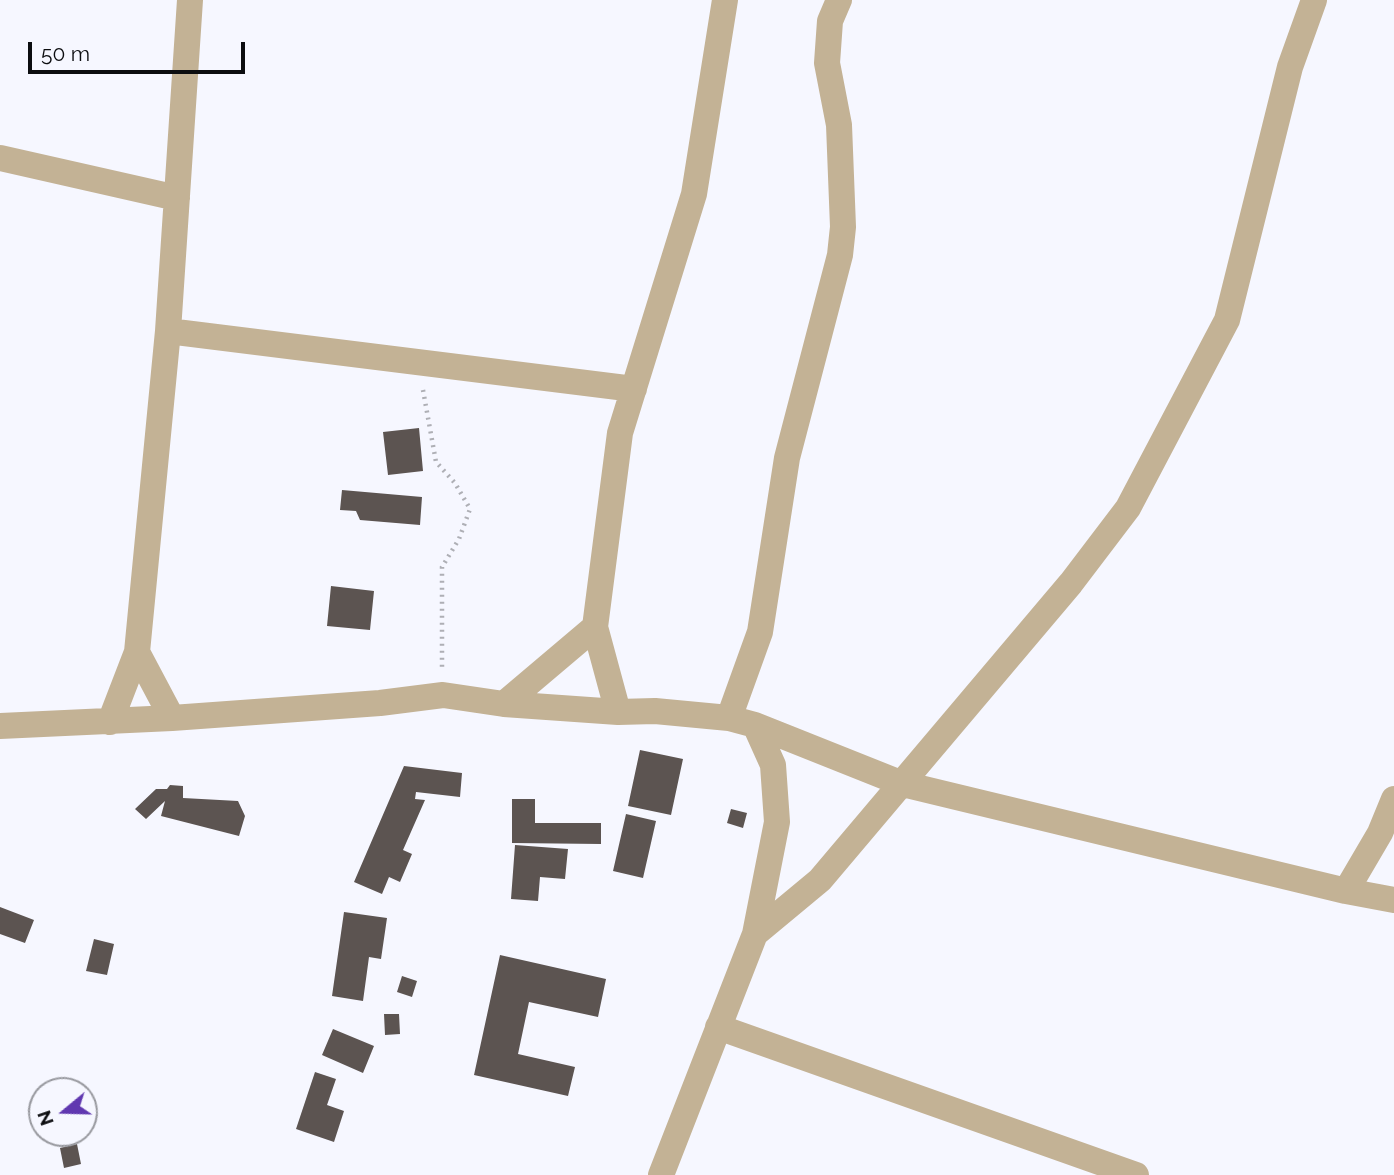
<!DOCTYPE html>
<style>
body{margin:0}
#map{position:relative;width:1394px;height:1175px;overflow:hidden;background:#f6f7ff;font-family:Raleway,sans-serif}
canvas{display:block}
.north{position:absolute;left:28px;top:1077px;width:70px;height:70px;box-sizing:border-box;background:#f6f7ff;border:2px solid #98999f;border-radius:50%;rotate:251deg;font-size:19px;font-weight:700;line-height:28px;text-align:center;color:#0c0d10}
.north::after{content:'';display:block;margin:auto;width:24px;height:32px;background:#6038b0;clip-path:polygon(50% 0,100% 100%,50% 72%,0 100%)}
.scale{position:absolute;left:28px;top:42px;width:217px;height:32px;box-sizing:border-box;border:4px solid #0c0d10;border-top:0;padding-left:9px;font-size:21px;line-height:24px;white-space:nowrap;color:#0c0d10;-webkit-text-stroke:5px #f6f7ff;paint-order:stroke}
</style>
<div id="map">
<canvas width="1394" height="1175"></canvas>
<div class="north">N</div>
<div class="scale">50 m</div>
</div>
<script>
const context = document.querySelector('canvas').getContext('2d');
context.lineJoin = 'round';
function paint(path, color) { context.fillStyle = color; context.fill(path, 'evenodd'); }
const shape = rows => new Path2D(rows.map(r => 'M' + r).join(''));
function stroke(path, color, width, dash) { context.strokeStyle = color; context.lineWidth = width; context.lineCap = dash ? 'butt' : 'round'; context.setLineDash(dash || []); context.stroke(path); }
paint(shape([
 [419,428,423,471,388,475,383,432],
 [342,490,422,497,420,525,360,520,356,511,340,510],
 [331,586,374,591,370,630,327,626],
 [640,750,683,759,671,815,628,806],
 [404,766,462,773,460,797,416,792,415,799,425,800,403,850,412,854,400,882,389,877,382,894,354,882],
 [170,785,183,786,183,798,238,801,245,816,239,836,161,816,165,801,146,819,135,809,156,789,167,789],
 [512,799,535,799,535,823,601,823,601,844,512,843],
 [731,809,747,813,743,828,727,823],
 [626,814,656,821,643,878,613,871],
 [515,845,568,849,565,879,540,877,538,901,511,899],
 [0,907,34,920,25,943,0,934],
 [344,912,387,918,381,959,369,957,363,1001,332,996],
 [94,939,114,944,107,975,86,971],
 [500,955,606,979,598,1017,529,1002,518,1054,575,1067,568,1096,474,1075],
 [402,976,417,981,412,997,397,992],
 [384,1014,399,1014,400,1034,385,1035],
 [333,1029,374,1046,363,1073,322,1055],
 [315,1072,336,1079,327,1105,344,1111,334,1142,296,1129],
 [42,1091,42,1115,34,1094],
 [77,1144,81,1164,64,1168,60,1148]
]), '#5c5451');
stroke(shape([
 [423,390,436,462,455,483,470,509,459,539,442,567,442,670]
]), '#aeafb5', 4.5, [2, 5]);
stroke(shape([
 [0,158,177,198],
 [168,331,634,389],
 [137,652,172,718],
 [504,704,595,627],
 [618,712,595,627,620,433,694,194,725,0],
 [729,718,760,632,787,458,840,255,843,227,839,125,827,63,830,21,839,0],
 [110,722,137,652,168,331,190,0],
 [755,725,903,784,1346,891,1394,900],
 [0,726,172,718,380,703,443,695,504,704,618,712,655,711,729,718,755,725,773,765,777,822,755,934],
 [1346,891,1380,833,1394,799],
 [718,1027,1136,1175],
 [661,1175,755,934,820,880,1071,583,1128,508,1227,320,1290,67,1314,0]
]), '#c3b295', 26);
</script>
